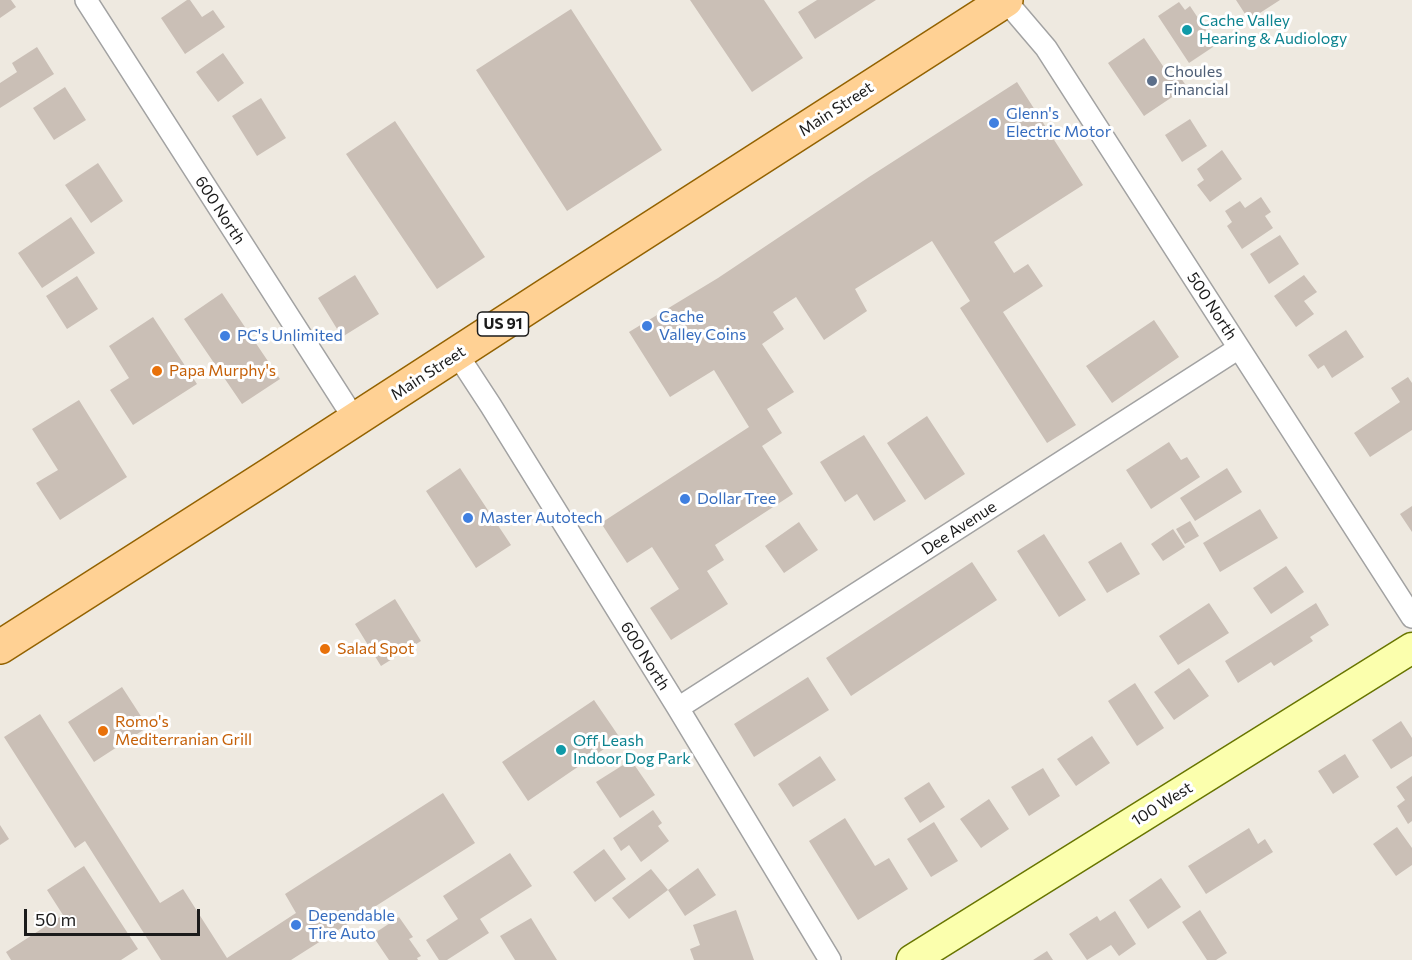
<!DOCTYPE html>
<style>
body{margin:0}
#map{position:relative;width:1412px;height:960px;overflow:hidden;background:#eee9e0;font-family:Commissioner,sans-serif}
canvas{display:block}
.scale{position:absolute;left:24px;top:909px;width:176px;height:27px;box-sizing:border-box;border:3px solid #1b1b1b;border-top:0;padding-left:8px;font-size:18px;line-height:21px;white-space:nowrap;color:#1b1b1b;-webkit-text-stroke:4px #fff;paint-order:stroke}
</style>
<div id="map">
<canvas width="1412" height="960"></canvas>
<div class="scale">50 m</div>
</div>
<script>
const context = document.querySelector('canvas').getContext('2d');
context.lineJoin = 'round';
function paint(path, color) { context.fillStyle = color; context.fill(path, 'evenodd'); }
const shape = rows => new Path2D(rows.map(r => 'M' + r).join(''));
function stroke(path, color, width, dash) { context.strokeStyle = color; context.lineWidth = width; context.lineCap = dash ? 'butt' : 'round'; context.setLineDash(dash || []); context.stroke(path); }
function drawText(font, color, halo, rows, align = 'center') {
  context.font = font + ' Commissioner,sans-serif'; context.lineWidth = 6; context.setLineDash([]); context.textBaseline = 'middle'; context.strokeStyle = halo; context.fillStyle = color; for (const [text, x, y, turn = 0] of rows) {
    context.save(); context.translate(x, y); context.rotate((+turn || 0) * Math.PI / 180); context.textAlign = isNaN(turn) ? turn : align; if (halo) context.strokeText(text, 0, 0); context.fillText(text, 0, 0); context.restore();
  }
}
paint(shape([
 [0,0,11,0,16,7,0,18],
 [187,0,190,0,202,17,213,10,225,27,185,54,161,18],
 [690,0,764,0,803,58,752,92],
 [817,0,876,0,815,39,798,12],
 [1236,0,1280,0,1249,20],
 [1179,2,1185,10,1190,6,1216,45,1189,63,1158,16],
 [571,9,662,150,567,211,476,70],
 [1144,38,1169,75,1176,71,1187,87,1144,116,1108,63],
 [37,47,54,74,0,108,0,83,17,72,12,63],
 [223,53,244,83,218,102,196,72],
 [1017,82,1083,185,994,242,1014,273,1028,264,1043,286,1003,312,1076,425,1047,443,960,308,970,301,932,241,855,289,867,311,824,340,796,297,773,312,784,329,762,344,794,392,767,409,782,433,762,446,793,494,715,545,724,560,707,571,728,604,671,640,650,608,679,589,652,547,627,563,601,523,749,427,714,370,670,397,629,332,718,278,869,177],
 [65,87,86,120,54,140,33,108],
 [261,98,286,138,257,156,232,116],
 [1190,119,1207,146,1182,162,1165,135],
 [395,121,485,257,437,289,346,154],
 [1222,150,1242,179,1210,202,1197,185,1204,180,1197,169],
 [98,163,123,201,91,223,65,185],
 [1261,197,1271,212,1265,216,1273,228,1242,249,1227,226,1232,222,1225,211,1240,201,1245,208],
 [71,217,95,253,42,288,18,253],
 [1280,235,1299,264,1269,284,1250,254],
 [355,275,379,314,342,337,318,298],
 [1304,275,1317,292,1304,301,1314,314,1296,327,1274,296],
 [77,276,98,309,67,329,46,296],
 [222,293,280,379,242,404,184,319],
 [153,317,197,384,133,425,110,390,129,378,109,346],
 [1154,320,1179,357,1112,403,1086,366],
 [1346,330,1364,357,1332,378,1324,365,1318,369,1308,355],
 [1408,377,1412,383,1412,430,1370,457,1354,433,1400,402,1391,388],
 [79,400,127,477,60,520,36,483,58,470,32,429],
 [927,416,965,474,925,500,887,443],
 [864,435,906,501,874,521,857,494,845,502,820,462],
 [1169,442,1181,460,1187,457,1200,477,1151,509,1126,470],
 [460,468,511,545,476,568,426,491],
 [1227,468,1242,492,1195,521,1180,498],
 [1412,506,1412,532,1400,514],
 [1260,509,1278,538,1220,572,1203,543],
 [1190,521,1199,536,1185,544,1176,529],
 [799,522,818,550,784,573,765,546],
 [1173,529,1185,547,1163,561,1151,544],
 [1044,534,1086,600,1059,617,1017,551],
 [1121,542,1140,574,1107,593,1088,562],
 [972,562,997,600,851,696,826,658],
 [1286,566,1304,592,1271,614,1253,588],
 [395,599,421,641,381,666,355,624],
 [1209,603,1229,633,1178,665,1159,636],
 [1316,603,1329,625,1310,637,1313,641,1274,666,1271,662,1238,683,1225,661],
 [1189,668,1209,696,1174,720,1154,692],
 [808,677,829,710,754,757,734,724],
 [1135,683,1164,728,1137,746,1108,701],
 [122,687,148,727,94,762,68,722],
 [594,700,620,738,528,801,502,762],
 [40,714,160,903,183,889,227,958,296,913,285,894,443,793,475,843,291,960,161,960,85,841,75,848,4,737],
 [1401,721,1412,738,1412,756,1391,769,1372,740],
 [1092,736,1110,763,1076,786,1057,759],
 [1345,754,1359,777,1333,794,1318,771],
 [820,756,836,780,793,807,778,784],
 [631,760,655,795,620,818,596,782],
 [1043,768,1060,796,1029,816,1011,787],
 [1412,776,1412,821,1408,824,1397,806,1405,800,1396,787],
 [929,782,945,807,920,823,904,798],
 [989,799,1009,829,981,848,960,819],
 [653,810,662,823,658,826,669,841,641,862,629,845,621,851,613,838],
 [845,818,875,866,889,858,908,889,858,920,809,841],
 [934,822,958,861,931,877,907,839],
 [0,825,9,839,0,845],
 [1397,827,1412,848,1412,865,1396,876,1373,844],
 [1249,828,1258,844,1265,839,1273,852,1206,894,1188,866],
 [604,849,626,879,595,902,573,872],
 [510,853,532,886,480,919,489,933,447,960,439,960,426,940,458,919,443,896],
 [84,866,138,949,121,960,11,960,6,952,63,915,47,890],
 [698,868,716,895,685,916,668,890],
 [651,869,668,890,629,919,612,898],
 [1161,878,1181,907,1148,929,1129,900],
 [736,910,754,960,694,960,690,949,700,945,693,925],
 [1200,910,1227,953,1216,960,1207,960,1182,922],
 [1115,911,1136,944,1119,956,1111,945,1087,960,1069,934,1097,916,1100,921],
 [399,917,413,937,409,939,421,956,417,958,418,960,389,960,372,935],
 [531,918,557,960,515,960,500,936],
 [1047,951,1053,960,1033,960]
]), '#cabfb6');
const street = shape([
 [86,0,355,420],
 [1005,0,1046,48,1412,617],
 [457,354,491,406,678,708,830,960],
 [678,708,1239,348]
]);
const secondary = shape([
 [912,960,1412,648]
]);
const primary = shape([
 [0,647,271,474,547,295,1006,0]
]);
stroke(street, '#a2a2a2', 24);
stroke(secondary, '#687500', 33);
stroke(primary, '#936200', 36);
stroke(street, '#fff', 21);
stroke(secondary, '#fbffad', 30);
stroke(primary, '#ffd194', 33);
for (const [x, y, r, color] of [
 [1187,30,6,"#0f9aa8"],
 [1152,81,6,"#5c6f8a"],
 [994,123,6,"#3f7fe0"],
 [647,326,6,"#3f7fe0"],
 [225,336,6,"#3f7fe0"],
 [157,371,6,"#e8710a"],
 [685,499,6,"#3f7fe0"],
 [468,518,6,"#3f7fe0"],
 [325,649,6,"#e8710a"],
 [103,731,6,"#e8710a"],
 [561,750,6,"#0f9aa8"],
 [296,925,6,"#3f7fe0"]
]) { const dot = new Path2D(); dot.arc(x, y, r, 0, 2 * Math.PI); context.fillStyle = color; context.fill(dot); stroke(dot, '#fff', 2); }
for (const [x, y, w] of [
 [503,324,51]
]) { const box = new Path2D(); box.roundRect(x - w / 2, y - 12, w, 24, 4.5); context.fillStyle = '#fff'; context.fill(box); stroke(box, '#1b1b1b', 1.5); }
drawText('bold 15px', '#1b1b1b', null, [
 ["US 91",503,324]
]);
drawText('16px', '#0d838f', '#fff', [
 ["Cache Valley",1199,21],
 ["Hearing & Audiology",1199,39],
 ["Off Leash",573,741],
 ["Indoor Dog Park",573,759]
], 'left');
drawText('16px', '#4e5e75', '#fff', [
 ["Choules",1164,72],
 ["Financial",1164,90]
], 'left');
drawText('16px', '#1b1b1b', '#fff', [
 ["Main Street",836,109,-33],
 ["600 North",220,210,57],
 ["500 North",1212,306,57],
 ["Main Street",428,373,-33],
 ["Dee Avenue",959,528,-33],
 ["600 North",645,656,58],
 ["100 West",1162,804,-32]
]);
drawText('16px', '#366cbe', '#fff', [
 ["Glenn's",1006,114],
 ["Electric Motor",1006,132],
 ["Cache",659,317],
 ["Valley Coins",659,335],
 ["PC's Unlimited",237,336],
 ["Dollar Tree",697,499],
 ["Master Autotech",480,518],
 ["Dependable",308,916],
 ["Tire Auto",308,934]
], 'left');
drawText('16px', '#c56008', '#fff', [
 ["Papa Murphy's",169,371],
 ["Salad Spot",337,649],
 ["Romo's",115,722],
 ["Mediterranian Grill",115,740]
], 'left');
</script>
